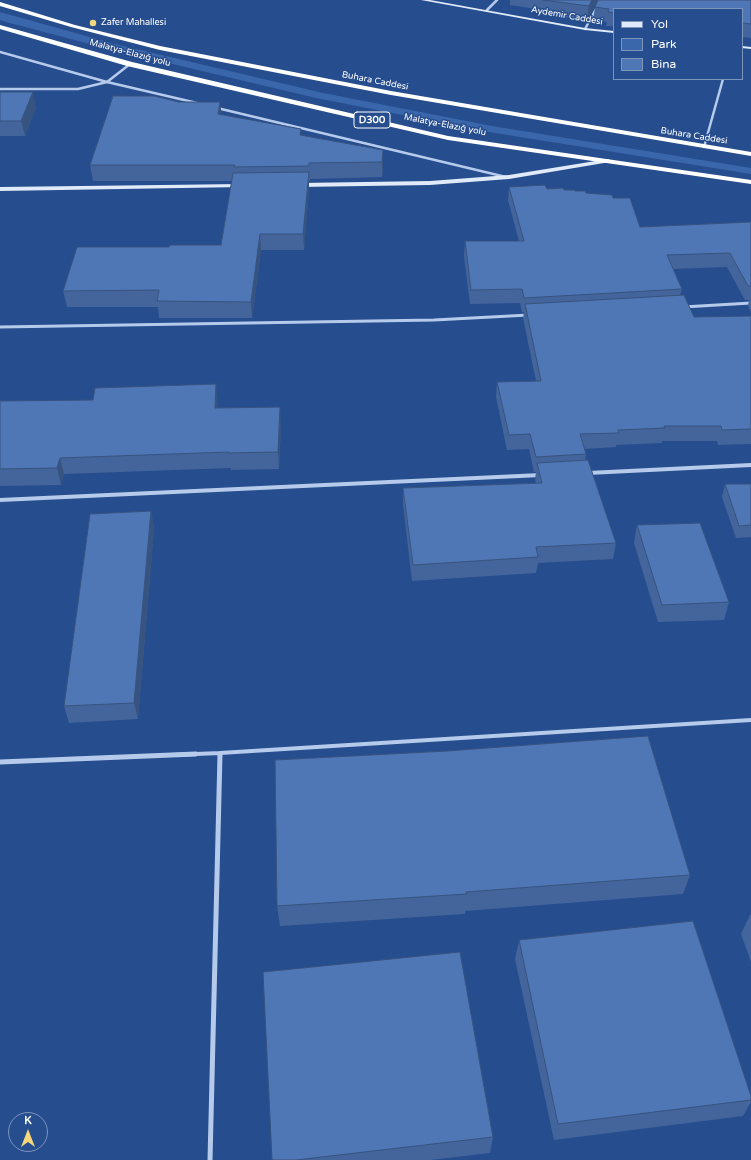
<!DOCTYPE html>
<meta charset="utf-8">
<style>
body{margin:0}
#map{position:relative;width:751px;height:1160px;overflow:hidden;background:#264d8e;font-family:"Varela Round",sans-serif}
canvas{display:block}
.legend{position:absolute;left:613px;top:8px;width:130px;height:72px;box-sizing:border-box;background:#264d8e;border:1px solid #7d94bb;margin:0;padding:5px 7px;list-style:none;font-size:12px;color:#fff}
.legend li{display:flex;align-items:center;gap:8px;height:20px}
.legend b{width:20px;border:1px solid #7d94bb}
.north{position:absolute;left:8px;top:1112px;width:40px;height:40px;box-sizing:border-box;background:#264d8e;border:1px solid #7d94bb;border-radius:50%;rotate:0deg;font-size:11px;font-weight:700;line-height:16px;text-align:center;color:#fff}
.north::after{content:'';display:block;margin:auto;width:14px;height:18px;background:#f4d87b;clip-path:polygon(50% 0,100% 100%,50% 72%,0 100%)}
</style>
<div id="map">
<canvas width="751" height="1160"></canvas>
<ul class="legend">
<li><b style="height:5px;background:#e1eaf9"></b>Yol</li>
<li><b style="height:11px;background:#3a66ab"></b>Park</li>
<li><b style="height:11px;background:#4f76b5"></b>Bina</li>
</ul>
<div class="north">K</div>
</div>
<script>
const context = document.querySelector('canvas').getContext('2d');
context.lineJoin = 'round';
function paint(path, color) { context.fillStyle = color; context.fill(path, 'evenodd'); }
const shape = rows => new Path2D(rows.map(r => 'M' + r).join(''));
function stroke(path, color, width, dash) { context.strokeStyle = color; context.lineWidth = width; context.lineCap = dash ? 'butt' : 'round'; context.setLineDash(dash || []); context.stroke(path); }
function drawText(font, color, halo, rows, align = 'center') {
  context.font = font + ' "Varela Round",sans-serif'; context.lineWidth = 3; context.setLineDash([]); context.textBaseline = 'middle'; context.strokeStyle = halo; context.fillStyle = color; for (const [text, x, y, turn = 0] of rows) {
    context.save(); context.translate(x, y); context.rotate((+turn || 0) * Math.PI / 180); context.textAlign = isNaN(turn) ? turn : align; if (halo) context.strokeText(text, 0, 0); context.fillText(text, 0, 0); context.restore();
  }
}
paint(shape([
 [0,12,115,44,323,93,492,126,751,168,751,174,489,132,316,98,105,48,6,22,0,20]
]), '#3a66ab');
stroke(shape([
 [487,10,497,0],
 [585,29,601,0],
 [0,52,107,82,197,103],
 [0,89,78,89,107,82,130,64],
 [217,108,506,177],
 [704,147,723,79]
]), '#b6cbeb', 2.5);
stroke(shape([
 [683,307,751,303],
 [0,327,434,320,529,315]
]), '#b6cbeb', 3);
stroke(shape([
 [588,473,751,465],
 [0,500,541,475],
 [172,755,220,753],
 [220,755,220,753,751,720]
]), '#b6cbeb', 4);
stroke(shape([
 [0,762,196,754],
 [210,1160,220,754]
]), '#b6cbeb', 5);
paint(shape([
 [421,0,430,0,585,28,614,31,614,33,585,30,421,0],
 [742,46,751,47,751,49,742,48,742,46],
 [608,159,610,160,610,162,509,179,430,185,299,187,296,185,299,183,430,181,509,175,608,159],
 [241,184,243,185,243,187,0,191,0,187,241,184]
]), '#e1eaf9');
paint(shape([
 [0,2,75,25,160,46,391,91,751,152,751,156,391,95,160,50,71,27,0,6,0,2],
 [0,25,132,62,448,136,751,180,751,184,448,140,127,66,0,29,0,25]
]), '#fff');
paint(shape([
 [510,0,598,0,587,20,542,14,542,10,510,5],
 [751,0,751,38,742,37,742,9,614,9,614,26,606,26,607,22,593,21,595,7],
 [0,92,36,107,25,136,0,136],
 [222,115,301,135,383,150,383,166,382,177,310,179,310,181,309,181,309,188,304,250,261,250,252,318,159,318,158,307,67,307,63,291,221,245,232,181,93,181,90,165],
 [509,187,564,190,575,191,613,198,640,227,751,222,751,312,748,306,749,300,745,300,727,267,673,269,682,289,680,295,694,317,751,316,751,444,718,445,717,441,662,441,662,443,616,445,616,447,584,449,586,454,585,461,616,543,613,559,538,563,536,573,412,581,403,504,403,488,536,483,535,479,536,472,534,472,529,449,507,450,496,397,497,382,536,381,523,318,524,312,522,312,520,303,470,304,464,256,465,241,519,241,508,200],
 [0,401,218,401,218,408,281,423,279,469,231,470,231,468,64,474,61,485,0,486],
 [725,484,751,484,751,537,736,538,722,497],
 [151,511,154,529,138,719,69,723,64,706],
 [637,525,729,602,724,620,658,622,634,543],
 [275,760,690,875,683,894,465,911,465,914,280,926,277,906],
 [751,914,751,962,741,934,750,915],
 [519,940,751,1096,751,1102,743,1116,554,1140,515,959],
 [493,1137,490,1153,430,1160,272,1160]
]), '#44659c');
paint(shape([
 [592,0,598,0,587,20,589,6],
 [33,92,36,107,25,136,21,121],
 [220,102,222,117,218,114],
 [383,150,383,166,382,177,382,162],
 [309,172,309,188,304,250,303,234],
 [260,234,261,250,252,318,251,302],
 [216,384,218,401,217,425,215,408],
 [280,407,281,423,279,469,278,452],
 [60,458,64,474,61,485,57,468],
 [151,511,154,529,138,719,134,703]
]), '#37537f');
const building = shape([
 [543,0,592,0,589,6,543,0],
 [598,0,751,0,751,24,742,23,742,9,614,9,614,13,608,12,609,9,595,7,598,0],
 [0,92,33,92,21,121,0,121,0,92],
 [113,96,154,96,179,102,220,102,218,114,301,129,300,135,383,150,382,162,309,163,309,166,234,167,235,165,90,165,113,96],
 [309,172,303,234,260,234,251,302,157,301,159,290,63,291,77,247,169,247,170,245,221,245,233,173,309,172],
 [545,185,547,189,563,188,564,190,575,190,575,191,585,191,586,193,612,195,613,198,630,198,640,227,751,222,751,286,748,286,730,253,667,255,682,289,524,298,522,289,471,290,465,241,524,241,509,187,545,185],
 [684,295,694,317,751,316,751,429,722,430,721,426,664,426,665,428,618,430,619,433,580,434,586,454,536,457,530,434,509,435,497,382,541,381,525,304,684,295],
 [216,384,215,408,280,407,278,452,229,453,229,452,60,458,57,468,0,469,0,401,93,400,95,388,216,384],
 [588,460,616,543,536,547,538,557,413,565,403,488,542,483,537,463,588,460],
 [725,484,751,484,751,525,739,526,725,484],
 [151,511,134,703,64,706,90,514,151,511],
 [700,523,729,602,662,605,637,525,700,523],
 [648,736,690,875,466,892,467,894,277,906,275,760,447,751,648,736],
 [693,921,751,1096,751,1100,558,1124,519,940,693,921],
 [460,952,493,1137,296,1160,272,1160,263,972,460,952]
]);
paint(building, '#4f76b5');
stroke(building, '#37537f', 1);
for (const [x, y, r, color] of [
 [93,23,4,"#f4d87b"]
]) { const dot = new Path2D(); dot.arc(x, y, r, 0, 2 * Math.PI); context.fillStyle = color; context.fill(dot); stroke(dot, '#264d8e', 1.5); }
drawText('9px', '#fff', '#264d8e', [
 ["Aydemir Caddesi",567,16,10],
 ["Malatya-Elazığ yolu",130,53,15],
 ["Buhara Caddesi",375,81,11],
 ["Malatya-Elazığ yolu",445,125,11],
 ["Buhara Caddesi",694,136,9]
]);
drawText('9px', '#fff', '#264d8e', [
 ["Zafer Mahallesi",101,23]
], 'left');
for (const [x, y, w] of [
 [372,120,36]
]) { const box = new Path2D(); box.roundRect(x - w / 2, y - 8, w, 16, 3); context.fillStyle = '#264d8e'; context.fill(box); stroke(box, '#fff', 1); }
drawText('bold 10px', '#fff', null, [
 ["D300",372,120]
]);
</script>
